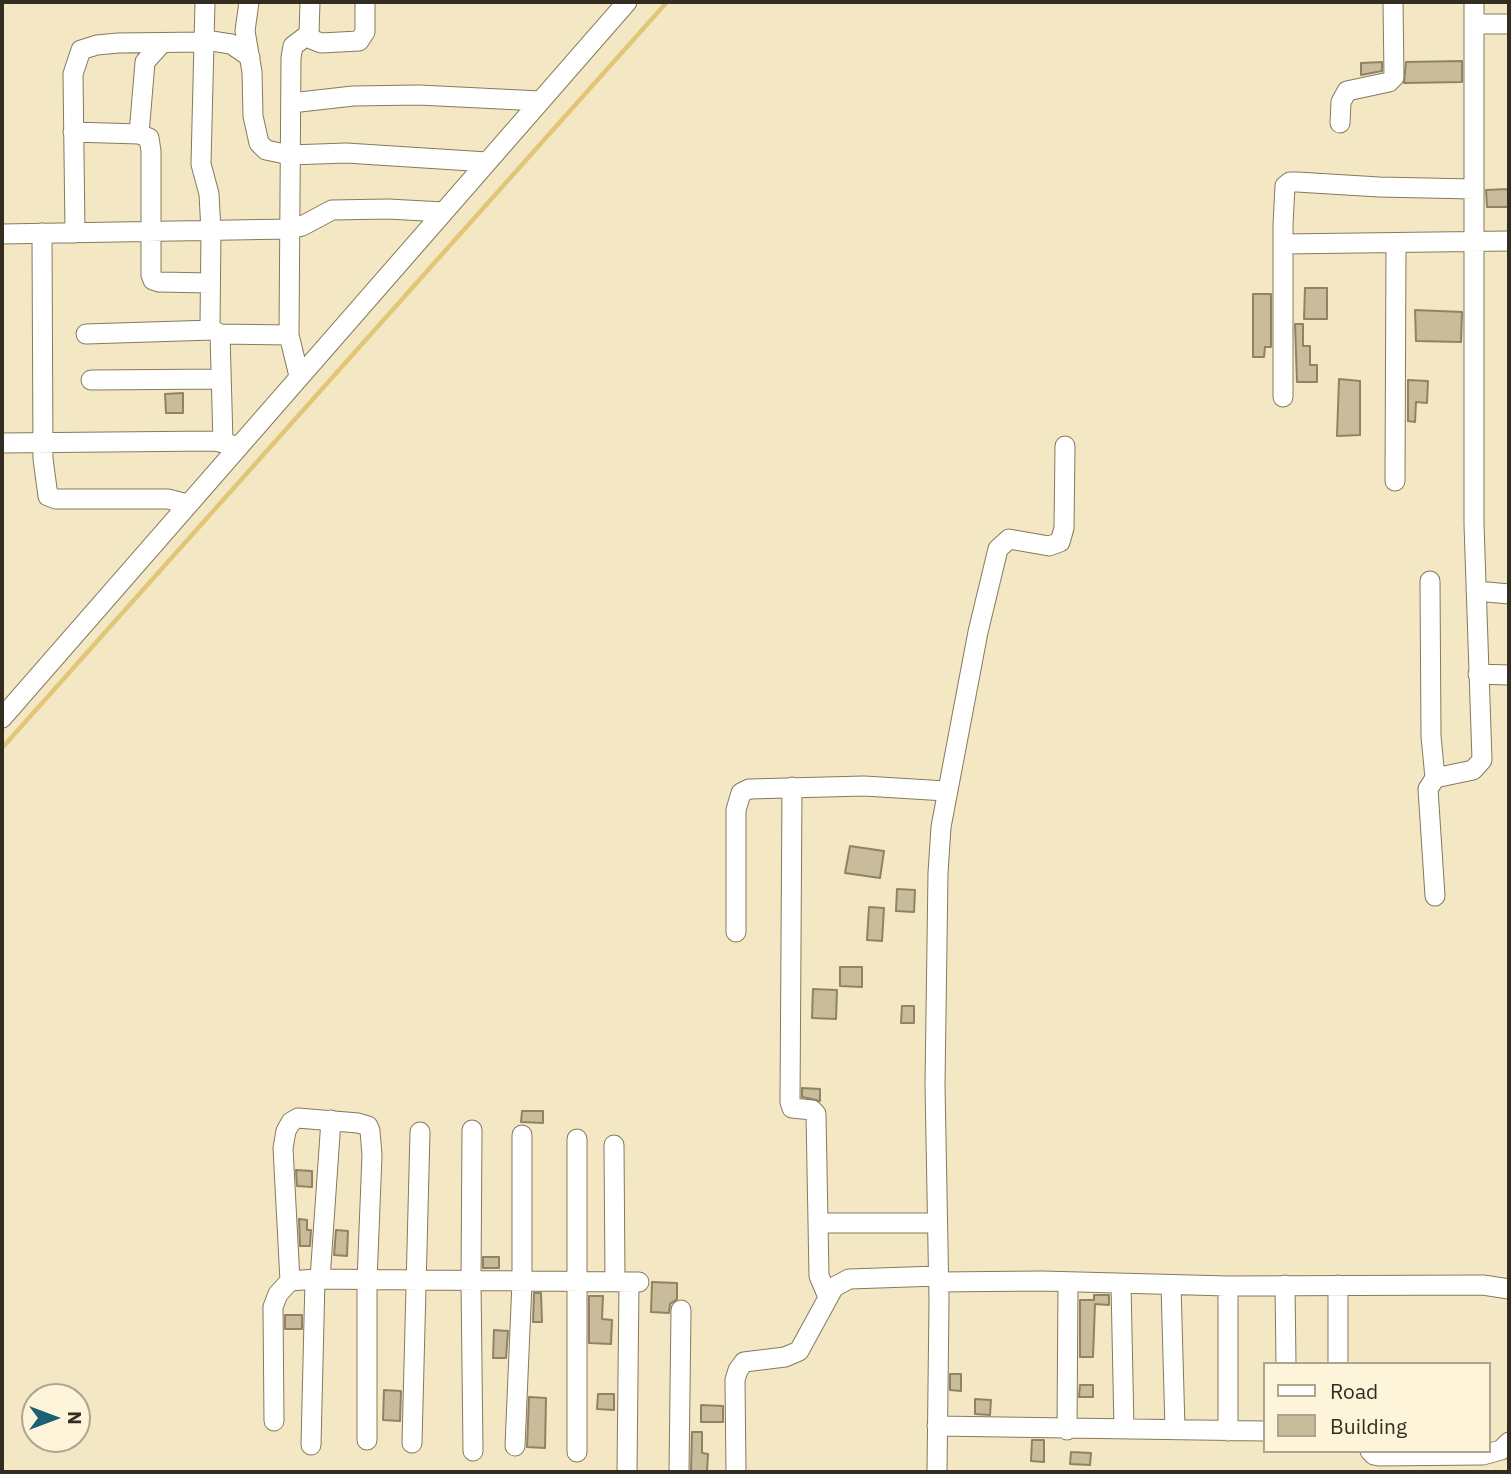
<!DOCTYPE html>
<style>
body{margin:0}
#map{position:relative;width:1511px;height:1474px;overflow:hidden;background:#f3e7c4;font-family:"IBM Plex Sans",sans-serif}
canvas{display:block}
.frame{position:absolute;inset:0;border:4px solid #322d20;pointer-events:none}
.legend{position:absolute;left:1263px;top:1362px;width:228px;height:91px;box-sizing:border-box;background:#fef4d9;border:2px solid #aca48f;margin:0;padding:9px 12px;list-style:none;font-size:21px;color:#322d20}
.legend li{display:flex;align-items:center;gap:14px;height:35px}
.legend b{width:35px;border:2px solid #aca48f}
.north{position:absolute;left:21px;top:1383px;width:70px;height:70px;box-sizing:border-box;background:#fef4d9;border:2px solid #aca48f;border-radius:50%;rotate:90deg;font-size:19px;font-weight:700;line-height:28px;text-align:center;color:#322d20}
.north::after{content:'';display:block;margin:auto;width:24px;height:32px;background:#1c6073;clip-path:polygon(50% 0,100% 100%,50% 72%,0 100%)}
</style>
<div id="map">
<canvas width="1511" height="1474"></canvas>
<div class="frame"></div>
<ul class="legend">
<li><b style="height:9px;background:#fff"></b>Road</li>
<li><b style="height:19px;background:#c8bc9b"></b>Building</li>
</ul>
<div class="north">N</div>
</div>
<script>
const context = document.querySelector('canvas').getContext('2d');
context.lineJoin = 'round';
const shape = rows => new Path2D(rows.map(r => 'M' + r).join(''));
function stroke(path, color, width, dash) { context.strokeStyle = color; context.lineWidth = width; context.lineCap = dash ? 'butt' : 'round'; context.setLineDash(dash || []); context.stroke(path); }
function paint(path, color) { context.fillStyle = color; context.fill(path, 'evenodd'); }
stroke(shape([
 [2,748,667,2]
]), '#e2c677', 4.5);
const building = shape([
 [1462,61,1462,82,1404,83,1406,62,1462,61],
 [1382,62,1382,71,1361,75,1361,63,1382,62],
 [1508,189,1509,207,1487,207,1486,190,1508,189],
 [1305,288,1327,288,1327,319,1304,319,1305,288],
 [1253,294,1271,294,1271,347,1265,347,1264,357,1253,357,1253,294],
 [1415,310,1462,312,1461,342,1416,341,1415,310],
 [1295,324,1303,324,1303,346,1310,346,1310,365,1317,365,1317,382,1297,382,1295,324],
 [1339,379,1360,381,1360,435,1337,436,1339,379],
 [1408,380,1428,381,1427,403,1416,402,1415,422,1408,421,1408,380],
 [183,393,183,413,166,413,165,394,183,393],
 [850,846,884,851,880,878,845,873,850,846],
 [897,889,915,890,914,912,896,911,897,889],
 [869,907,884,908,882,941,867,940,869,907],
 [840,967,862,967,862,987,840,986,840,967],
 [813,989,837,990,836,1019,812,1018,813,989],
 [902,1006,914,1006,914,1023,901,1023,902,1006],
 [802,1088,820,1089,820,1101,802,1097,802,1088],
 [522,1111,543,1111,543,1123,521,1122,522,1111],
 [296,1170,312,1171,312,1187,297,1186,296,1170],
 [299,1219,307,1220,307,1230,311,1230,310,1246,300,1246,299,1219],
 [336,1230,348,1231,347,1256,334,1255,336,1230],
 [483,1257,499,1257,499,1268,483,1268,483,1257],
 [652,1282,677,1283,677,1299,670,1304,669,1313,651,1312,652,1282],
 [534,1293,541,1293,542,1322,533,1322,534,1293],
 [1094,1295,1109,1295,1109,1305,1095,1304,1093,1357,1080,1357,1080,1300,1094,1300,1094,1295],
 [589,1296,603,1296,602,1319,612,1320,611,1344,589,1343,589,1296],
 [285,1315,302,1315,302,1329,285,1329,285,1315],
 [494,1330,508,1331,506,1358,493,1358,494,1330],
 [950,1374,961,1374,961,1391,950,1390,950,1374],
 [1080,1385,1093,1385,1093,1397,1079,1397,1080,1385],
 [384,1390,401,1391,400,1421,383,1420,384,1390],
 [598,1394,614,1394,614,1410,597,1409,598,1394],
 [529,1397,546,1398,545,1448,527,1447,529,1397],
 [975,1399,991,1400,990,1415,975,1414,975,1399],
 [701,1405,723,1406,723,1422,701,1422,701,1405],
 [692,1432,702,1432,702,1453,708,1454,707,1472,691,1472,692,1432],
 [1032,1440,1044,1440,1044,1462,1031,1461,1032,1440],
 [1071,1452,1091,1453,1090,1465,1070,1464,1071,1452]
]);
paint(building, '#c8bc9b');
stroke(building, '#8f8364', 2);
const minor = shape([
 [205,2,201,164,209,194,211,231,210,325,213,330,220,334,289,335],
 [249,2,245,31,252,72,253,116,259,143,266,150,290,155,346,153,487,162],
 [1474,24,1509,24],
 [306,37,321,43,359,41,365,32,365,2],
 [205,40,231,44,250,57],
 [291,103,353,96,419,95,540,101],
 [1340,123,1341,102,1347,91,1389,82,1394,77,1393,2],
 [73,132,139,134,149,138,151,151,151,275,153,280,159,282,210,283],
 [139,134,145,62,162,43],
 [42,233,43,459,48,496,56,499,168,499,187,504],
 [75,233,73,74,81,50,97,45,118,43,204,42],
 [2,234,290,229,302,226,332,210,388,209,443,212],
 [1283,244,1509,241],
 [86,334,213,330],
 [220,334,223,442],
 [299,376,289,335,291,58,293,46,309,34,310,2],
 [91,380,221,379],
 [1283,397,1283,225,1285,186,1290,182,1297,182,1379,187,1473,189],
 [2,443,214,441,238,446],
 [1395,481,1396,244],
 [1430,581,1431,736,1435,778],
 [1476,591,1509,594],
 [1478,674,1509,675],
 [2,718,627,2],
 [792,787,790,1102,792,1108,812,1110,816,1114,819,1276,828,1297],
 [1435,896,1428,789,1435,778,1473,770,1482,760,1474,524,1474,2],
 [736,932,736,810,741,793,749,789,864,786,946,791],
 [472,1130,471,1282,473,1451],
 [614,1145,615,1281],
 [819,1223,937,1223],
 [320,1279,331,1120],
 [290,1281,283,1148,286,1131,291,1122,298,1118,358,1123,368,1126,370,1131,372,1155,367,1281,367,1440],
 [939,1282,1042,1281,1228,1286,1483,1285,1509,1289],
 [1121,1284,1124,1429],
 [1171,1285,1175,1429],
 [1285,1285,1286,1364],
 [1338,1285,1338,1364],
 [1228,1286,1228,1431],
 [274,1421,273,1307,278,1294,290,1281,315,1279,639,1282],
 [937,1426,1264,1431],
 [1067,1430,1068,1282],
 [412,1443,420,1132],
 [311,1445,315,1279],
 [515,1446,522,1282,522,1135],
 [1370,1451,1374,1455,1379,1456,1483,1455,1501,1450,1509,1442],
 [577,1452,577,1139],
 [627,1472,629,1282],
 [679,1472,681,1310],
 [736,1472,735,1380,738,1370,744,1362,785,1357,799,1351,834,1287,849,1279,938,1276],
 [937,1472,939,1301,935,1084,938,873,941,827,978,632,998,549,1009,539,1049,546,1060,542,1064,528,1065,446]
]);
stroke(minor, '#867a5b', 21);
stroke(minor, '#fff', 19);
</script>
